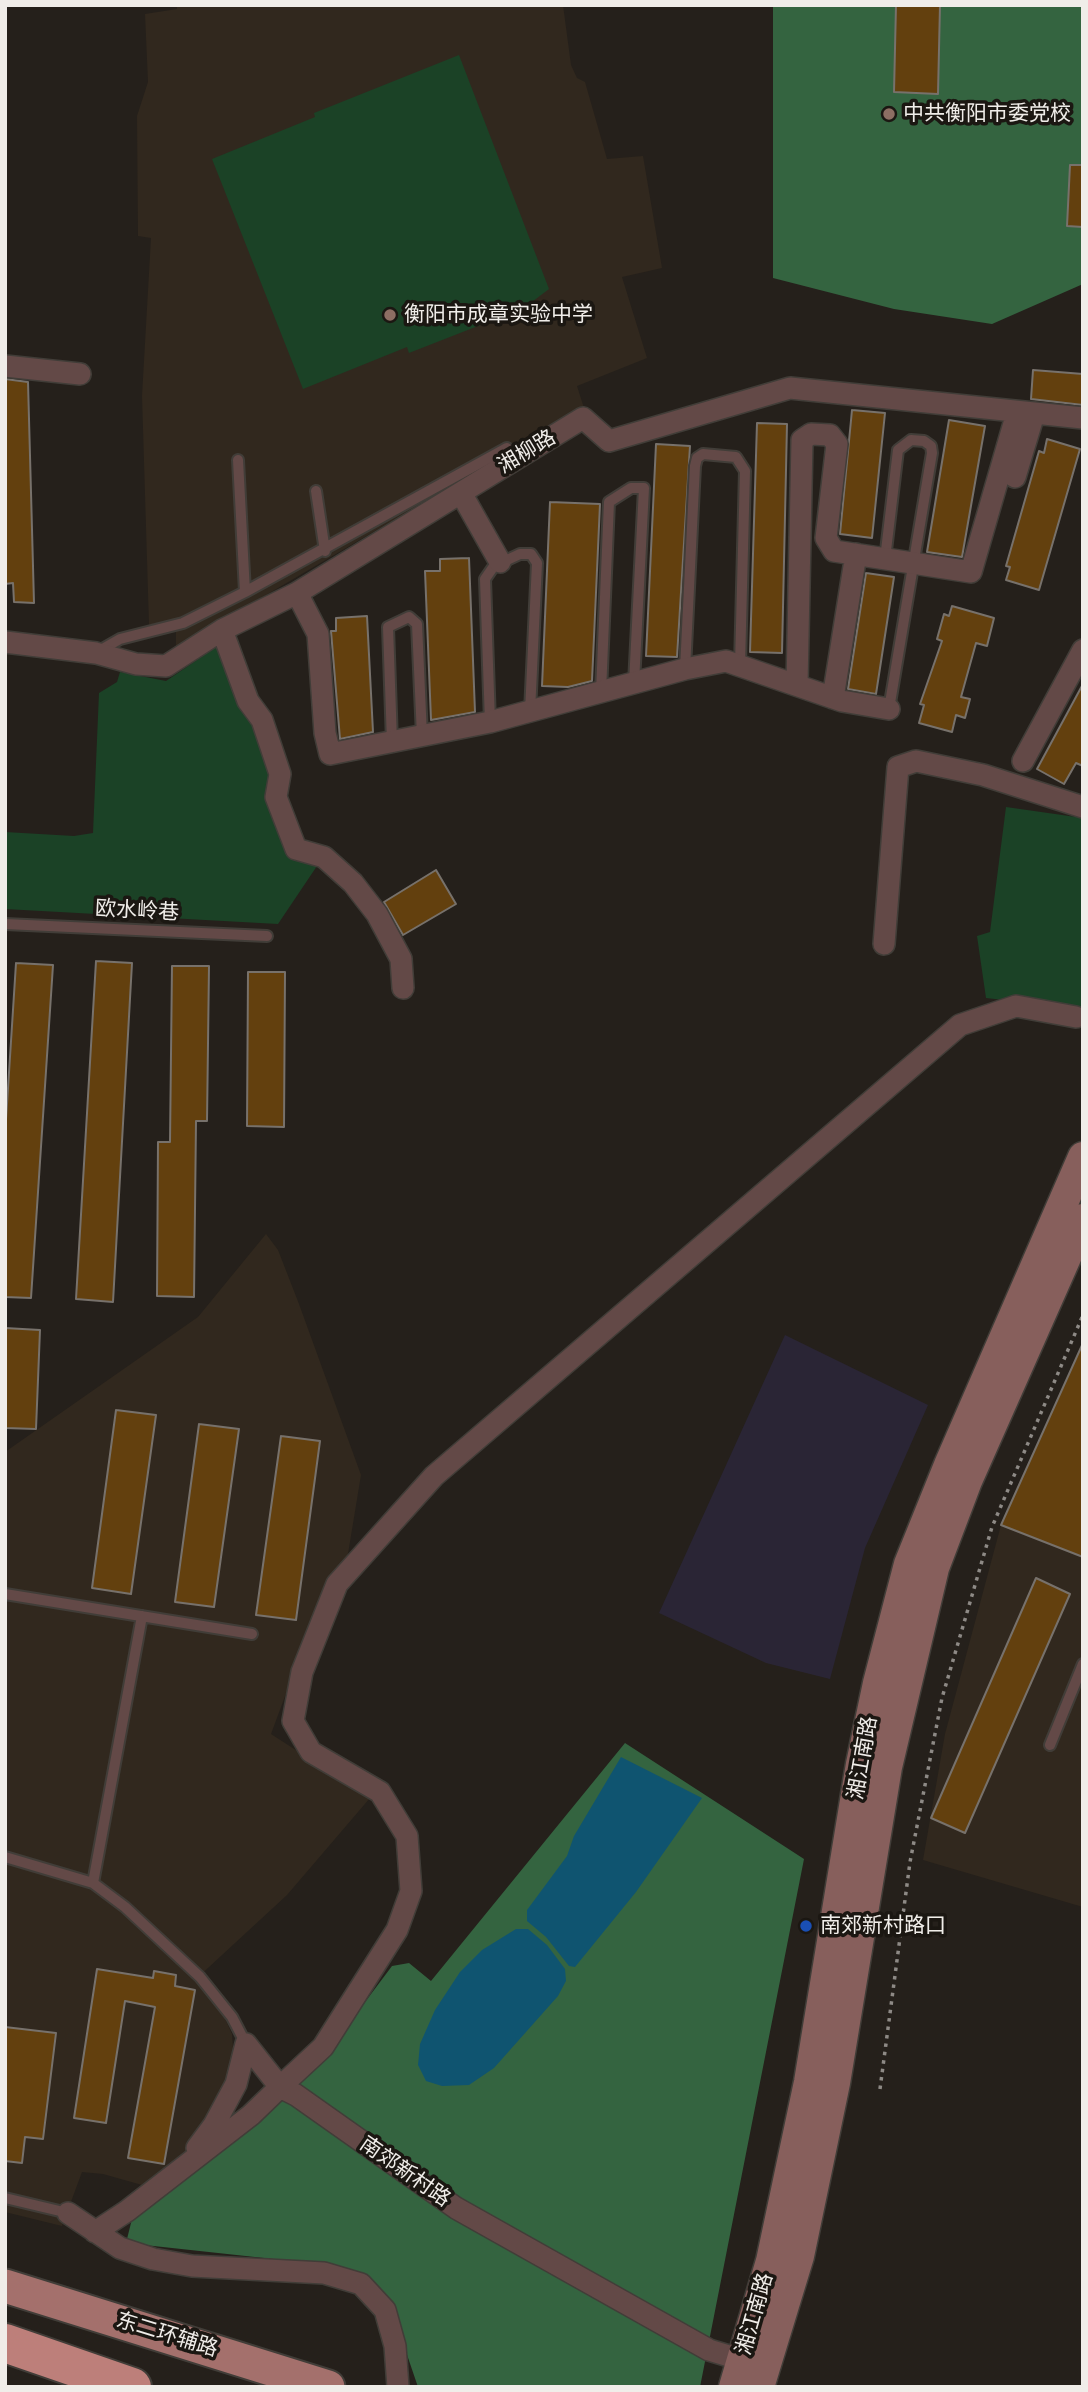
<!DOCTYPE html>
<meta charset="utf-8">
<style>
body{margin:0}
#map{position:relative;width:1088px;height:2392px;overflow:hidden;background:#25201b;font-family:Rubik,sans-serif}
canvas{display:block}
.frame{position:absolute;inset:0;border:7px solid #f0ede9;pointer-events:none}
</style>
<div id="map">
<canvas width="1088" height="2392"></canvas>
<div class="frame"></div>
</div>
<script>
const context = document.querySelector('canvas').getContext('2d');
context.lineJoin = 'round';
function paint(path, color) { context.fillStyle = color; context.fill(path, 'evenodd'); }
const shape = rows => new Path2D(rows.map(r => 'M' + r).join(''));
function stroke(path, color, width, dash) { context.strokeStyle = color; context.lineWidth = width; context.lineCap = dash ? 'butt' : 'round'; context.setLineDash(dash || []); context.stroke(path); }
function drawText(font, color, halo, rows, align = 'center') {
  context.font = font + ' Rubik,"Noto Sans SC",sans-serif'; context.lineWidth = 7; context.setLineDash([]); context.textBaseline = 'middle'; context.strokeStyle = halo; context.fillStyle = color; for (const [text, x, y, turn = 0] of rows) {
    context.save(); context.translate(x, y); context.rotate((+turn || 0) * Math.PI / 180); context.textAlign = isNaN(turn) ? turn : align; if (halo) context.strokeText(text, 0, 0); context.fillText(text, 0, 0); context.restore();
  }
}
paint(shape([
 [785,1335,928,1405,865,1548,830,1679,766,1663,659,1613]
]), '#2a2535');
paint(shape([
 [177,5,563,5,571,65,577,78,585,82,607,159,643,156,662,268,622,277,647,358,577,386,584,408,176,648,176,619,149,625,142,396,151,238,138,236,137,116,148,82,145,14,177,9],
 [266,1234,278,1250,299,1304,361,1475,346,1566,327,1583,271,1734,370,1798,287,1895,195,1980,223,2014,232,2034,234,2062,226,2091,189,2149,142,2185,103,2174,82,2172,62,2226,5,2212,5,1452,198,1317],
 [1083,1343,1083,1907,923,1860,945,1734,1001,1525]
]), '#31281e');
paint(shape([
 [459,55,549,289,524,308,409,353,407,347,303,389,212,159,315,117,314,113],
 [216,647,221,650,254,724,270,773,265,797,288,857,317,866,278,924,5,909,5,832,74,836,93,833,99,693,117,682,120,672,166,681],
 [1006,807,1083,818,1083,1009,986,998,977,936,990,932]
]), '#1b4226');
paint(shape([
 [773,5,1083,5,1083,284,992,324,894,309,773,278],
 [625,1743,804,1859,700,2387,418,2387,389,2302,374,2283,355,2271,310,2263,126,2243,132,2219,320,2062,392,1966,409,1963,431,1981]
]), '#346440');
paint(shape([
 [621,1757,702,1798,636,1892,575,1967,569,1966,546,1937,527,1921,527,1910,567,1856,574,1836],
 [516,1929,528,1929,547,1945,565,1969,566,1981,558,1996,494,2068,469,2085,442,2086,426,2081,418,2065,420,2044,435,2010,460,1972,482,1950]
]), '#0f5470');
const building = shape([
 [896,5,940,5,938,94,894,92,896,5],
 [1070,165,1083,165,1083,227,1067,226,1070,165],
 [1033,370,1083,374,1083,405,1031,399,1033,370],
 [5,379,28,382,34,603,14,602,13,583,5,584,5,379],
 [852,410,885,413,872,538,840,534,852,410],
 [949,420,985,426,962,557,927,552,949,420],
 [757,423,787,424,782,653,750,652,757,423],
 [1047,439,1080,449,1039,590,1006,580,1010,567,1006,566,1039,451,1044,453,1047,439],
 [656,444,690,446,677,657,646,656,656,444],
 [550,502,600,504,592,681,568,687,542,686,550,502],
 [469,558,475,712,431,720,425,571,440,571,440,559,469,558],
 [866,573,894,577,876,694,848,689,866,573],
 [952,606,994,618,987,646,976,643,961,697,970,699,965,718,956,715,952,732,919,723,924,705,920,704,942,641,937,639,944,614,949,616,952,606],
 [367,616,373,732,340,739,331,631,336,631,336,618,367,616],
 [1083,684,1083,766,1076,763,1064,784,1037,769,1083,684],
 [436,870,456,904,403,935,384,902,436,870],
 [96,961,132,963,113,1302,76,1299,96,961],
 [16,963,53,965,31,1298,5,1297,5,1135,16,963],
 [172,966,209,966,207,1121,196,1121,194,1297,157,1296,158,1142,170,1142,172,966],
 [248,972,285,972,284,1127,247,1126,248,972],
 [5,1328,40,1330,36,1429,5,1428,5,1328],
 [1083,1343,1083,1557,1001,1525,1083,1343],
 [116,1410,156,1415,131,1594,92,1588,116,1410],
 [199,1424,239,1429,214,1607,175,1602,199,1424],
 [281,1436,320,1441,296,1620,256,1615,281,1436],
 [1036,1578,1070,1594,965,1833,931,1818,1036,1578],
 [97,1969,153,1978,154,1971,176,1975,175,1986,195,1990,164,2164,128,2158,155,2007,125,2001,106,2123,74,2118,97,1969],
 [5,2027,56,2033,43,2139,25,2137,22,2163,5,2161,5,2027]
]);
paint(building, '#63400e');
stroke(building, '#77716b', 2);
const lane = shape([
 [238,460,245,592],
 [316,491,325,551],
 [885,559,898,450,911,440,924,441,931,446,932,453,889,709],
 [99,651,120,639,183,623,245,592,507,448],
 [685,669,695,466,697,458,703,454,736,457,745,471,740,665],
 [601,692,609,502,631,488,644,488,634,683],
 [490,722,485,579,494,566,520,554,531,554,537,563,530,712],
 [392,742,388,627,409,617,417,624,422,736],
 [5,924,267,936],
 [5,1594,252,1634],
 [1050,1745,1083,1664],
 [5,1857,93,1883,125,1907,200,1977,232,2017,246,2044],
 [93,1883,142,1616],
 [5,2198,68,2213]
]);
const street = shape([
 [5,366,80,374],
 [1015,477,1034,414],
 [461,493,500,562],
 [297,593,318,634,325,733,330,754,490,722,685,669,726,661,842,701,889,709],
 [222,630,248,701,262,720,280,774,276,797,296,849,324,857,353,883,377,914,401,959,403,988],
 [5,642,96,653,136,664,166,666,222,630,297,593,583,418,609,441,790,388,1083,418],
 [797,685,802,440,811,434,830,435,837,444,826,538,834,551,971,572,1017,413],
 [833,698,856,554],
 [1023,761,1083,650],
 [884,944,898,767,916,761,983,775,1083,807],
 [246,2044,280,2087,323,2047,397,1930,411,1891,407,1836,380,1792,311,1752,293,1721,302,1672,337,1584,434,1476,960,1025,1016,1006,1076,1017],
 [197,2148,214,2125,236,2084,246,2044],
 [68,2213,120,2248,153,2259,192,2266,324,2273,361,2284,385,2310,395,2346,398,2387],
 [95,2232,127,2211,251,2115,280,2087,296,2095,456,2208,709,2350,742,2360]
]);
const secondary = shape([
 [734,2387,771,2261,809,2082,861,1764,878,1683,909,1564,949,1465,1083,1157],
 [759,2387,799,2256,835,2083,887,1767,934,1568,967,1481,1083,1219]
]);
const primary = shape([
 [5,2286,328,2387]
]);
const highway = shape([
 [5,2343,132,2387]
]);
stroke(lane, '#413d38', 14);
stroke(street, '#413d38', 24);
stroke(secondary, '#413d38', 33);
stroke(primary, '#413d38', 37);
stroke(highway, '#413d38', 42);
stroke(shape([
 [880,2089,910,1862,942,1698,992,1527,1083,1315]
]), '#8e8a86', 3.5, [3.5, 5]);
stroke(lane, '#634947', 10);
stroke(street, '#634947', 21);
stroke(secondary, '#875f5c', 30);
stroke(primary, '#a4706c', 33);
stroke(highway, '#bd7f7a', 38);
for (const [x, y, r, color] of [
 [889,114,7,"#8d6e63"],
 [390,315,7,"#8d6e63"],
 [806,1926,7,"#1a4fb4"]
]) { const dot = new Path2D(); dot.arc(x, y, r, 0, 2 * Math.PI); context.fillStyle = color; context.fill(dot); stroke(dot, '#1b1712', 2.5); }
drawText('21px', '#f0ede9', '#1b1712', [
 ["中共衡阳市委党校",903,114],
 ["衡阳市成章实验中学",404,315],
 ["南郊新村路口",820,1926]
], 'left');
drawText('21px', '#f0ede9', '#1b1712', [
 ["湘柳路",527,452,-31],
 ["欧水岭巷",137,911,3],
 ["湘江南路",863,1758,-80],
 ["南郊新村路",405,2172,35],
 ["湘江南路",755,2314,-74],
 ["东二环辅路",167,2335,17]
]);
</script>
